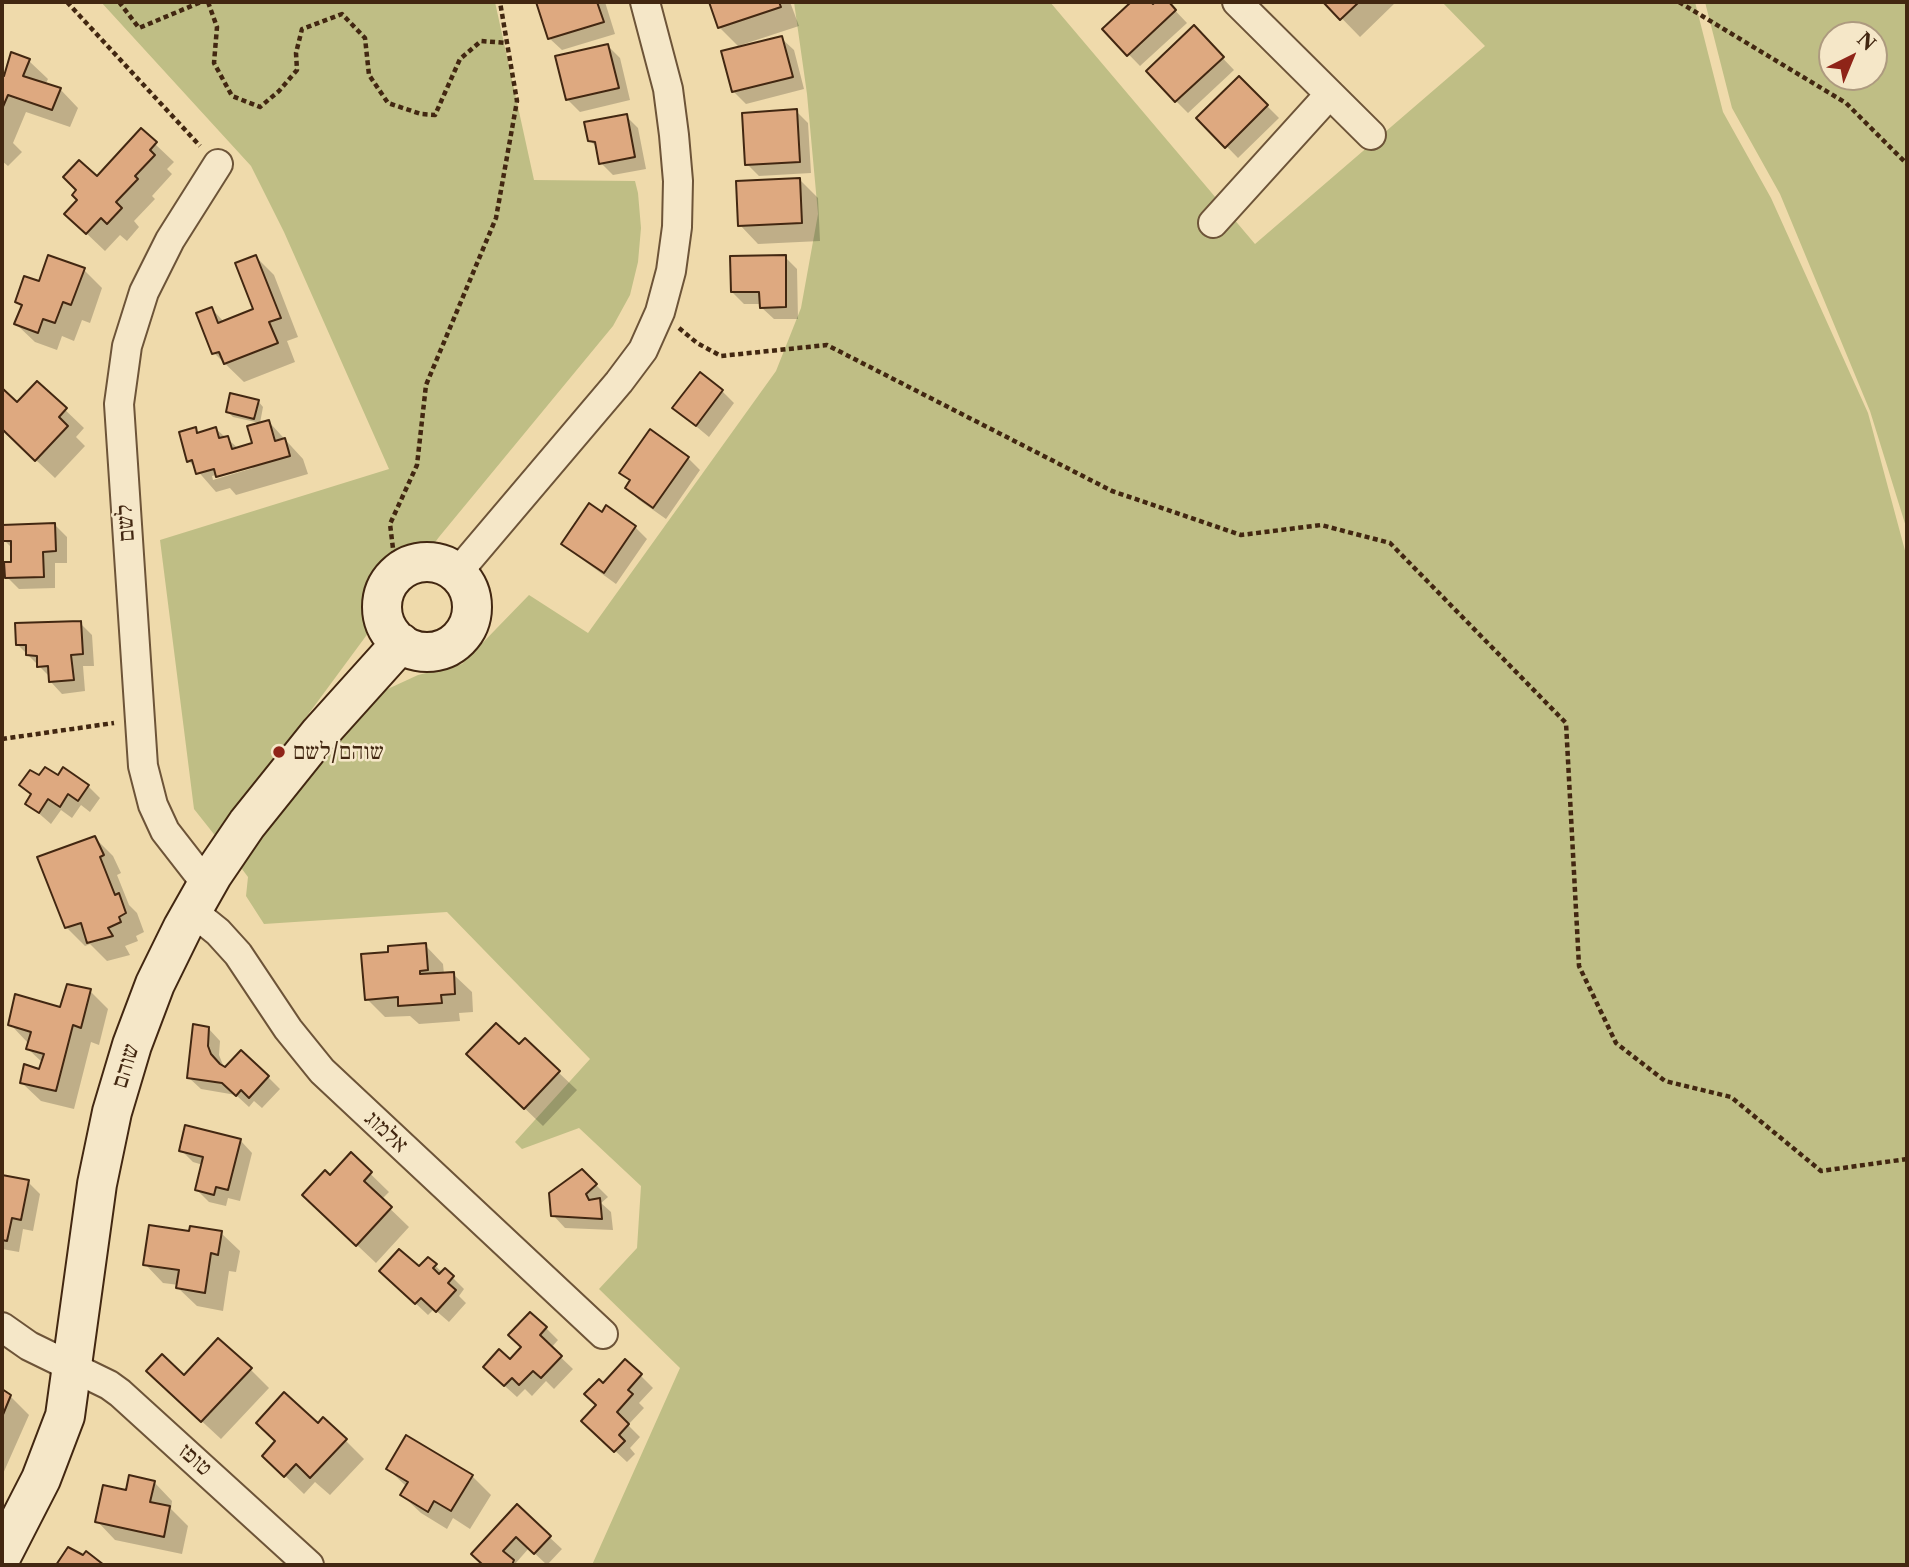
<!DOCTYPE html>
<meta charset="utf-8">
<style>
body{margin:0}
#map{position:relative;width:1909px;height:1567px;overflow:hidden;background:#efdaab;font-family:"Libre Caslon Text",serif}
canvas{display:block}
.frame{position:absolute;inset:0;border:4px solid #422711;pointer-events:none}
.north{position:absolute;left:1818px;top:21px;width:70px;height:70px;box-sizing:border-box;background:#f5e7c8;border:2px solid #ad9a7f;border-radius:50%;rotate:43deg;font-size:19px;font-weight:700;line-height:28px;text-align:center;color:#422711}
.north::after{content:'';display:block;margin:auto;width:24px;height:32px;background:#8f2418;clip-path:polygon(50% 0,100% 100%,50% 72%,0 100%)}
</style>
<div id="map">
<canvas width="1909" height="1567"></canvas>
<div class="frame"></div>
<div class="north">N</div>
</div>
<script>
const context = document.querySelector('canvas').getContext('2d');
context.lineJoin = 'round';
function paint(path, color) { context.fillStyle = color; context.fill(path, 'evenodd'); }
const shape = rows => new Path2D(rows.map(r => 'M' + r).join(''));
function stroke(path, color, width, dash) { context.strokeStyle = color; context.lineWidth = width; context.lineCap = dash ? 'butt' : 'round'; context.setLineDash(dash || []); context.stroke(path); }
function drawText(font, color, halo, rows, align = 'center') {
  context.font = font + ' "Libre Caslon Text","Frank Ruhl Libre",serif'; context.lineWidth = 5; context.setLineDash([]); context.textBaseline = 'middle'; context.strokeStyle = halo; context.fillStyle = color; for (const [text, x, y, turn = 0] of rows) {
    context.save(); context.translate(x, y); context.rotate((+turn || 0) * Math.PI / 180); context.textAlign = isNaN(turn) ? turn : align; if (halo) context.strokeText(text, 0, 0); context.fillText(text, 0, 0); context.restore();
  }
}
paint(shape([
 [101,2,495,2,534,180,635,181,638,193,641,228,638,262,630,295,613,326,439,537,217,838,194,809,160,540,389,469,284,232,251,166],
 [794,2,1050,2,1255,244,1485,46,1442,2,1695,2,1723,112,1771,198,1868,413,1907,558,1907,1565,592,1565,680,1368,599,1289,637,1248,641,1186,579,1128,522,1149,515,1142,590,1059,447,912,264,924,246,896,248,877,236,861,379,693,418,675,462,664,529,595,588,633,776,371,801,308,818,214,807,94],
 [1705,2,1907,2,1907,530,1870,411,1780,194,1732,108],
 [1832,35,1874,35,1874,77,1832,77]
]), '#bfbe85');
paint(shape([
 [538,2,605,2,615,34,562,50,549,38],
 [710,2,790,2,799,26,738,46,719,27],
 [1133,2,1149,2,1153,6,1158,2,1167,2,1187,23,1140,66,1104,29],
 [1326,2,1396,2,1360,37],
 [1194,28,1234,70,1188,113,1176,101],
 [781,38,794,50,804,89,746,104,734,92],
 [607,45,620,58,630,100,580,112,568,100],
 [29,61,48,79,45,85,60,89,78,108,70,127,26,112,13,143,22,152,8,166,2,161,2,76,5,79],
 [1239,78,1279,118,1238,158,1199,118],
 [796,111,808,123,811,173,759,176,747,164],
 [626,116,638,128,646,169,613,175,601,163,599,149,589,140],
 [155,144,174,162,167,169,172,174,152,196,155,199,134,221,139,227,127,241,120,235,105,251,85,232,97,178],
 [799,179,818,198,820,241,758,244,740,225],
 [256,257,274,275,298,337,287,341,295,362,244,382,214,353,212,309,224,322,256,310],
 [785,257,797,269,798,319,774,319,761,307,761,304,744,304,732,292],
 [84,270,102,288,90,323,82,320,74,341,62,336,57,350,35,342,16,324,23,307,17,302,40,284],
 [37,383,84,428,76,437,85,446,55,478,2,428,2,390,17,404],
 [722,391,734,403,709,437,674,408],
 [258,401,263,407,260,423,233,417,227,411],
 [269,422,303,459,308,474,236,495,230,488,216,492,189,461,195,429,200,434,216,429,239,449,254,445],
 [250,466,253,468,213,480,212,476],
 [688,458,700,470,666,519,639,500,627,488,631,482,622,473],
 [602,514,635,527,647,539,616,584,576,555,564,543],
 [55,525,67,537,67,563,55,563,55,588,19,589,7,577,13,564,13,549,4,540],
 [80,623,92,635,94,666,83,666,85,691,62,694,50,681,50,677,17,644],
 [58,778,88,786,100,798,90,812,81,805,72,818,61,810,51,824,27,803,32,796,22,785],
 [95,838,113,856,121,873,117,875,129,905,137,913,144,932,136,936,138,941,125,946,130,955,107,961,90,944,85,946,66,927],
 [425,945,443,964,444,974,453,974,472,992,473,1012,459,1013,460,1021,419,1024,410,1016,385,1017,367,999,390,954],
 [90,991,108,1009,99,1045,91,1042,74,1109,41,1101,22,1083,41,1071,43,1063,28,1049,28,1043,10,1024,61,1009],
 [208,1028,220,1041,219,1055,225,1070,268,1077,280,1089,262,1108,254,1101,249,1107,236,1095,201,1089,188,1077],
 [519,1047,558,1072,577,1090,543,1126,487,1072],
 [240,1140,252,1153,240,1201,228,1198,226,1206,209,1202,197,1190,203,1165,193,1162,181,1150],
 [351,1155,389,1192,381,1200,409,1227,376,1263,323,1213,330,1177],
 [582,1171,608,1197,601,1203,611,1212,613,1230,565,1228,553,1215],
 [2,1177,28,1182,40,1194,33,1231,23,1229,19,1252,2,1249],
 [191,1233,221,1233,240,1251,236,1272,229,1271,223,1311,197,1306,178,1288,179,1285,163,1283,145,1264],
 [428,1259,443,1273,445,1270,464,1289,459,1296,466,1303,449,1322,434,1309,428,1315,394,1283,419,1269],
 [546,1328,558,1340,551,1348,573,1369,554,1389,546,1381,532,1396,525,1389,517,1397,497,1379,510,1362],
 [626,1361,653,1388,639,1403,644,1408,628,1425,640,1437,630,1448,635,1454,627,1462,596,1433,598,1406,603,1385],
 [250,1369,269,1388,221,1439,167,1389,184,1377],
 [2,1391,10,1396,29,1415,2,1476],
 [318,1426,345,1440,364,1459,330,1495,315,1482,304,1494,283,1474],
 [407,1437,472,1476,491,1495,470,1529,453,1518,447,1529,421,1513,402,1495,407,1487,388,1469],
 [154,1482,172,1501,171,1509,188,1526,182,1554,115,1540,97,1521,127,1492],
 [517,1507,562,1549,547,1565,529,1548,515,1564,516,1565,485,1565,473,1554]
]), '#0003');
const building = shape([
 [536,2,597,2,604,22,548,39,536,2],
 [709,2,779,2,781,7,718,28,709,2],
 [1131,2,1151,2,1153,4,1155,2,1169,2,1176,10,1127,56,1102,29,1131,2],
 [1323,2,1359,2,1340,20,1323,2],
 [1194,25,1224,57,1175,102,1146,71,1194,25],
 [782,36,793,77,732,92,721,51,782,36],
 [608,44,619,88,566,100,555,56,608,44],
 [11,52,30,59,23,76,61,88,52,110,8,95,2,109,2,74,4,76,11,52],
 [1239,76,1268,105,1225,148,1196,118,1239,76],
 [797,109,800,162,745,165,742,113,797,109],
 [627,114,635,157,599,164,595,142,588,141,584,122,627,114],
 [141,128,157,142,150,150,155,155,135,176,138,179,116,202,122,208,107,224,101,218,86,234,64,214,77,200,72,195,76,190,63,177,79,160,97,176,141,128],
 [800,178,802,223,738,226,736,181,800,178],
 [48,255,85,268,71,305,63,302,55,323,43,319,38,333,14,324,22,305,15,302,24,276,39,281,48,255],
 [256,255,281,318,269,322,278,343,224,364,219,352,212,354,196,313,212,307,218,323,253,309,235,263,256,255],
 [786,255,786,307,760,308,759,292,731,292,730,256,786,255],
 [700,372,723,390,696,426,672,408,700,372],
 [37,381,67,408,59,417,68,426,35,461,2,429,2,388,17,402,37,381],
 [230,393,259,400,254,419,226,412,230,393],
 [269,420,275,441,285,438,290,456,216,477,214,469,196,474,192,460,187,462,179,432,196,427,197,433,216,427,219,438,228,436,232,449,252,443,247,426,269,420],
 [650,429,689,457,653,508,625,488,630,480,619,473,650,429],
 [589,503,602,512,606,505,636,526,604,573,561,544,589,503],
 [55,523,56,551,43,552,44,577,5,578,4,562,11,562,11,541,2,541,2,525,55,523],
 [81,621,83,654,71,655,74,680,49,682,48,666,37,667,37,656,26,655,26,645,16,645,15,623,81,621],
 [45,767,58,775,63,767,89,785,78,801,68,794,60,807,48,799,39,813,25,804,31,794,19,785,30,770,39,775,45,767],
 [95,836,104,855,100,857,115,895,119,893,126,913,119,917,121,922,108,928,113,936,87,943,81,923,65,928,37,857,95,836],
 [426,943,428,970,420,971,420,974,454,972,455,994,441,995,442,1003,398,1006,398,997,365,1000,361,954,388,952,388,946,426,943],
 [67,984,91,989,81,1028,73,1025,56,1091,20,1083,24,1064,39,1069,44,1054,26,1049,31,1032,8,1025,15,994,60,1007,67,984],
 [496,1023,519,1044,525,1038,560,1071,524,1109,466,1054,496,1023],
 [193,1024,209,1027,208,1046,211,1054,220,1064,225,1067,241,1050,269,1076,249,1098,241,1090,236,1096,222,1083,187,1078,193,1024],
 [185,1125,241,1139,228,1190,216,1187,214,1195,195,1190,203,1157,179,1151,185,1125],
 [351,1152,372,1172,364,1181,392,1207,356,1246,302,1195,325,1170,330,1175,351,1152],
 [582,1169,597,1184,586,1194,589,1200,600,1198,602,1219,551,1216,549,1193,582,1169],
 [2,1175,29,1180,21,1220,12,1218,7,1241,2,1240,2,1175],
 [149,1225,189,1231,190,1226,222,1231,218,1255,211,1253,205,1293,176,1288,179,1270,143,1265,149,1225],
 [399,1249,419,1266,428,1257,437,1264,433,1268,439,1274,445,1268,454,1276,448,1283,456,1290,436,1312,421,1298,415,1304,379,1271,399,1249],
 [530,1312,547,1327,540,1335,562,1356,541,1378,533,1371,519,1385,512,1378,504,1386,483,1367,499,1349,510,1359,521,1347,508,1335,530,1312],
 [218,1338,252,1368,201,1422,146,1371,162,1354,184,1375,218,1338],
 [625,1359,642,1374,628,1390,633,1394,617,1412,629,1424,619,1435,625,1441,614,1452,581,1421,596,1405,584,1394,599,1379,603,1383,625,1359],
 [2,1389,11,1395,2,1417,2,1389],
 [284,1392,318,1423,323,1417,347,1439,310,1478,296,1464,284,1477,262,1456,275,1441,256,1423,284,1392],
 [406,1435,473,1475,451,1511,434,1501,428,1512,400,1495,408,1482,386,1469,406,1435],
 [129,1475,155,1481,150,1502,170,1506,164,1537,95,1522,103,1485,126,1490,129,1475],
 [517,1504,551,1536,534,1554,516,1537,503,1551,514,1560,512,1565,483,1565,471,1554,517,1504],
 [68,1547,83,1555,86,1551,104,1565,56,1565,68,1547]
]);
paint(building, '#dea980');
stroke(building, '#422711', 2);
const street = shape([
 [1237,2,1371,135],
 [1213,223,1329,95],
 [457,573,619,382,643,350,660,312,671,271,677,227,678,181,674,135,668,89,645,2],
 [207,885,165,831,153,805,143,766,119,404,127,346,144,292,170,240,218,164],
 [192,911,218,932,238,954,288,1029,322,1071,603,1334],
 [2,1327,29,1346,109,1385,120,1393,309,1565]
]);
const secondary = shape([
 '382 607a45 45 0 1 1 90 0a45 45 0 1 1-90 0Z',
 [2,1555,41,1479,65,1416,97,1184,112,1112,132,1045,155,984,183,927,213,874,247,824,320,733,401,643]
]);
stroke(street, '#6d5438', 32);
stroke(secondary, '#422711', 42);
stroke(shape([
 [67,2,200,146],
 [119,2,139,28,201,2],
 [208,2,217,27,214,63,232,96,260,107,279,91,297,70,296,53,302,29,342,14,365,38,369,75,388,103,421,114,435,115,460,59,481,41,507,43],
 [1679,2,1846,103,1907,164],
 [679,328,697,343,721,356,827,345,1112,491,1241,535,1321,525,1390,543,1566,723,1579,966,1616,1043,1665,1081,1731,1097,1821,1171,1907,1159],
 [396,573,390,524,417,465,426,385,496,218,517,101,500,2],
 [2,739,114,723]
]), '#422711', 4.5, [5, 3.5]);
stroke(street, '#f5e7c8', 28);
stroke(secondary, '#f5e7c8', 38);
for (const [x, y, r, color] of [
 [279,752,7,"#8f2418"]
]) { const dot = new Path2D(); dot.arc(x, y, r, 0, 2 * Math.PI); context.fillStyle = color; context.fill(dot); stroke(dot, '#f5e7c8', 2.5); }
drawText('23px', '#422711', '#f5e7c8', [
 ["לשם",126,523,-94],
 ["שוהם",126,1066,-73],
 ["אלמוג",386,1132,43],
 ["טופז",195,1460,42]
]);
drawText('23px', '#422711', '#f5e7c8', [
 ["שוהם/לשם",293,752]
], 'left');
</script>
